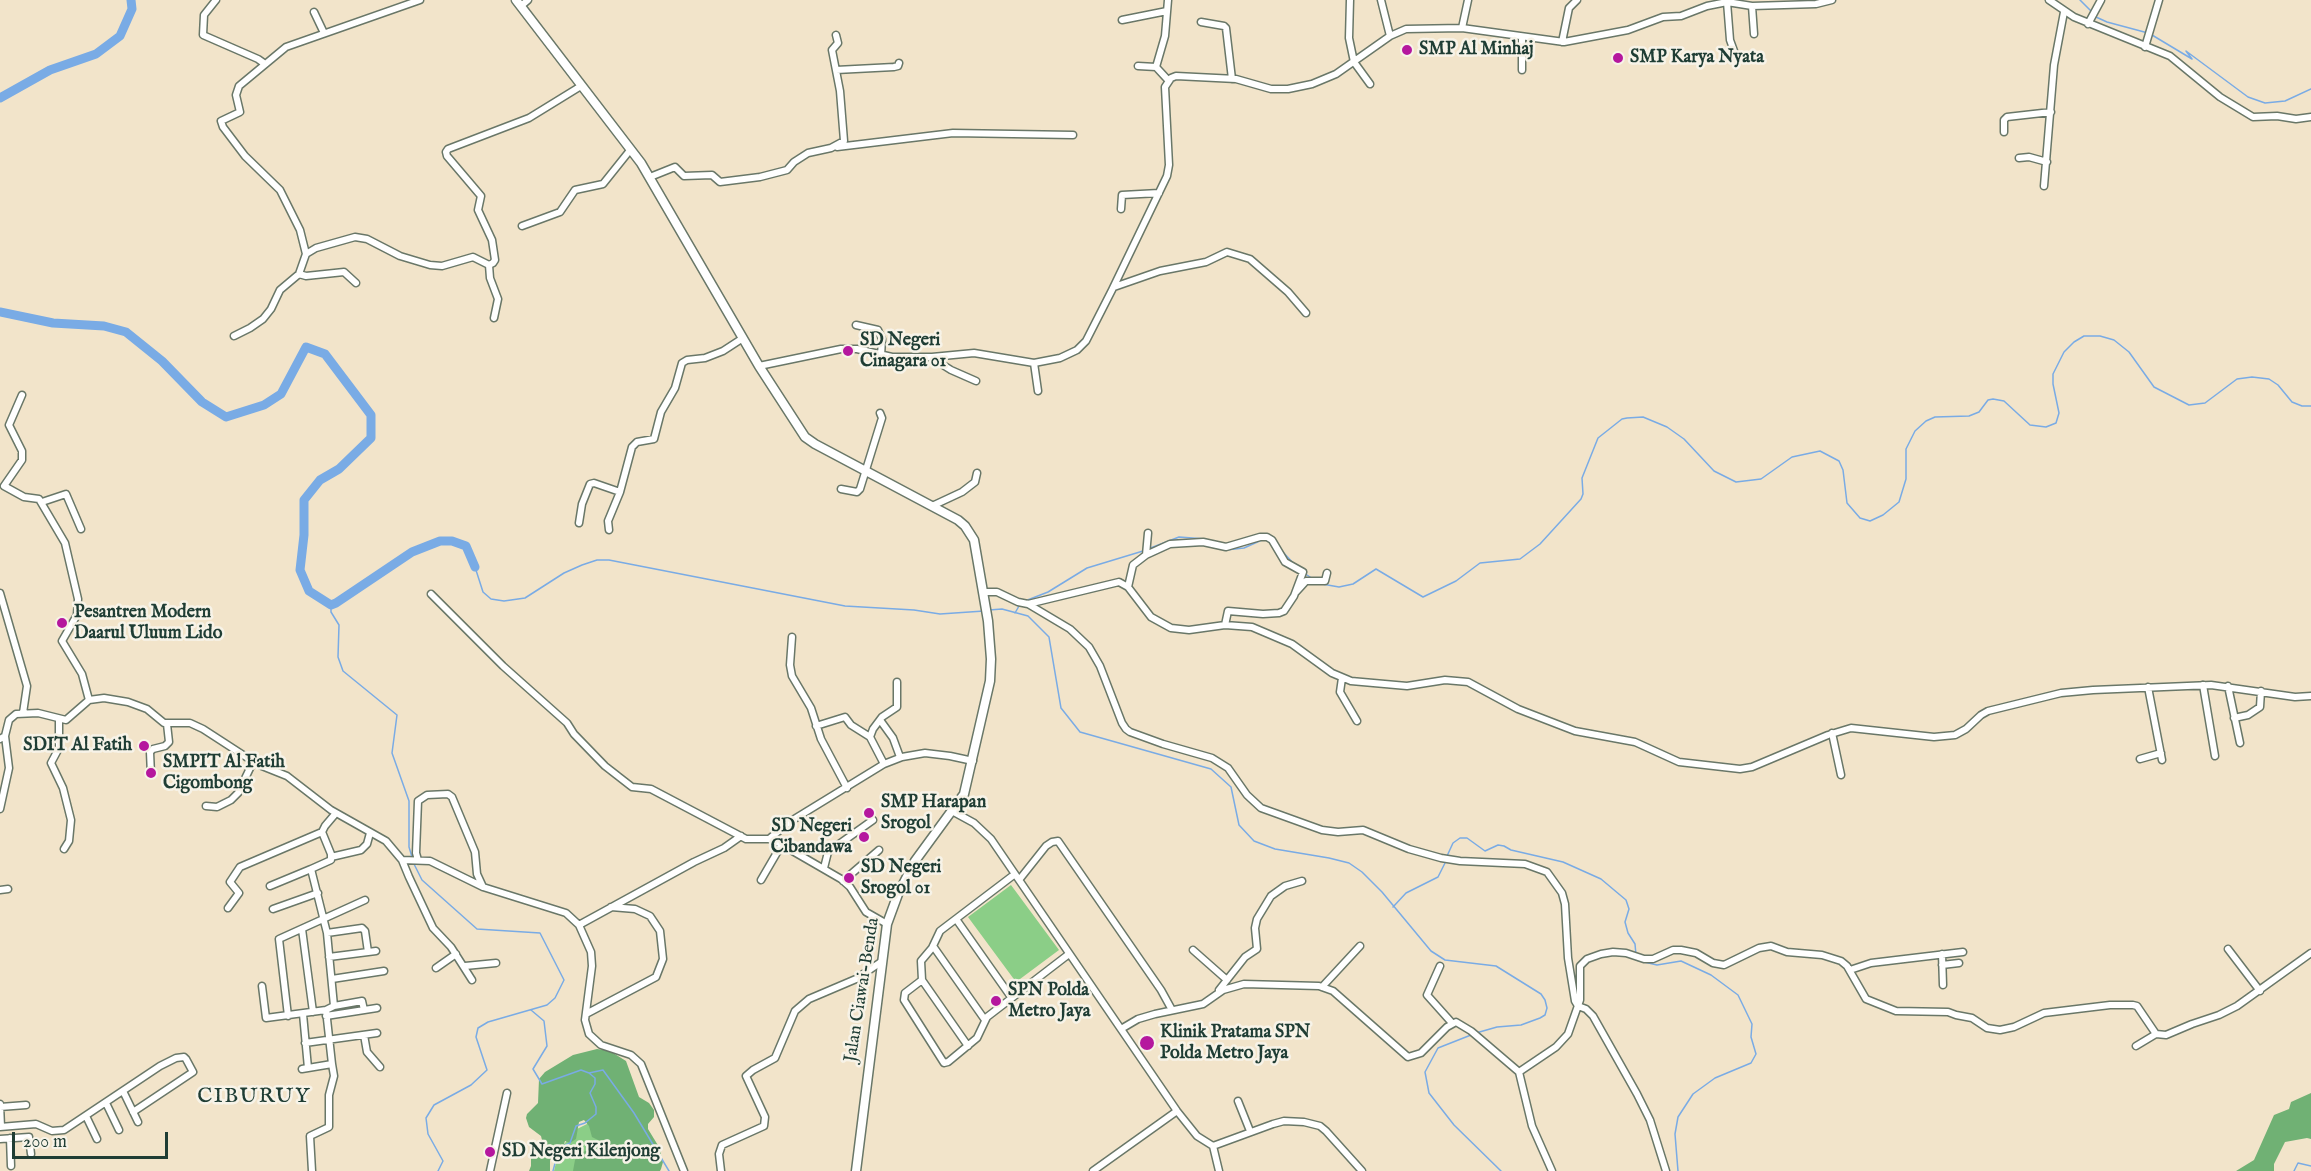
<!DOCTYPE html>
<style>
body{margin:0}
#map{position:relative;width:2311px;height:1171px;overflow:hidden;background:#f2e4ca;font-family:"IM FELL English",serif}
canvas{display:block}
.scale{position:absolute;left:12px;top:1132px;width:156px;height:27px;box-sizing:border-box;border:3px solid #1f3d34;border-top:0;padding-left:8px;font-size:18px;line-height:21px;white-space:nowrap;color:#1f3d34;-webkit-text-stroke:4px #f7f3e8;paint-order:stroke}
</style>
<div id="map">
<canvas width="2311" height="1171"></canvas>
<div class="scale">200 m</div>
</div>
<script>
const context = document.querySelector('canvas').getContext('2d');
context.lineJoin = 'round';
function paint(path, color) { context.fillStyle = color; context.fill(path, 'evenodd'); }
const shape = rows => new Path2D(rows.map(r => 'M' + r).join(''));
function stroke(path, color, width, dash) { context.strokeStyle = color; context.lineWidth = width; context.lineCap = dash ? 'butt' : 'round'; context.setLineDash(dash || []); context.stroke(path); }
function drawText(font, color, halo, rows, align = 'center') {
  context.font = font + ' "IM FELL English",serif'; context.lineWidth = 5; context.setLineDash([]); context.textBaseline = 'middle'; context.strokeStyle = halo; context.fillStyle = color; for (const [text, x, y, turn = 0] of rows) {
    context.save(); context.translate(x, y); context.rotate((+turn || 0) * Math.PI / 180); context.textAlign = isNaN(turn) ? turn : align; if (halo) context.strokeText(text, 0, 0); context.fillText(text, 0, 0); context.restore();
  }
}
paint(shape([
 [1011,885,1059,950,1016,982,968,917],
 [589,1123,600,1142,575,1171,554,1171,559,1150,577,1129]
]), '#8bce87');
paint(shape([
 [597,1049,610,1051,626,1061,639,1097,649,1103,654,1110,654,1117,648,1124,648,1129,659,1147,663,1162,661,1169,660,1171,573,1171,575,1160,580,1153,602,1145,600,1141,592,1137,589,1126,584,1120,579,1122,576,1139,570,1143,565,1141,561,1154,550,1160,550,1171,529,1171,531,1166,531,1154,542,1140,541,1136,529,1127,526,1118,527,1114,538,1103,539,1079,545,1072,573,1055],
 [2311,1093,2311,1139,2307,1138,2285,1142,2274,1164,2274,1171,2236,1171,2254,1160,2274,1115,2289,1109,2291,1102]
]), '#70b174');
stroke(shape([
 [2080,0,2093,13],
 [2096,17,2107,22,2148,33],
 [2152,35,2192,59,2186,51,2248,97,2265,103,2285,101,2311,89],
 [1148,549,1179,537,1206,539],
 [1226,550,1244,548,1264,539],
 [1281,550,1294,564],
 [475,567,483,592,491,599,504,601,525,598,564,573,582,565,597,560,609,560,845,606,914,610,940,614,984,611],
 [1304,573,1313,579],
 [1322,584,1339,587,1353,584,1376,569,1423,597,1456,581,1480,563,1520,559,1540,544,1581,499,1583,494,1582,478,1598,438,1622,419,1627,418,1643,417,1667,427,1684,439,1714,471,1736,482,1761,479,1792,457,1820,451,1839,461,1843,470,1847,503,1860,518,1870,521,1883,515,1899,502,1906,479,1906,449,1915,431,1926,421,1935,417,1969,416,1979,412,1988,400,1993,399,2004,401,2030,425,2046,427,2056,423,2059,413,2053,384,2053,374,2064,352,2074,342,2084,336,2100,336,2114,340,2129,352,2154,387,2189,405,2205,403,2237,379,2252,377,2269,379,2278,385,2292,402,2302,406,2311,406],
 [1025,601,1048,592,1087,568,1143,551],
 [331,605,331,612,339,625,338,657,343,671,397,715,392,753,409,801,409,847,412,857],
 [989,610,1002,609,1028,616,1049,637,1061,708,1080,732,1211,769,1231,787,1239,825,1254,841,1275,849,1329,858,1349,863,1362,872,1382,892,1431,951,1445,960,1496,966,1541,994,1545,1000,1547,1008,1545,1015,1540,1018,1521,1025,1497,1027,1476,1033],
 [1015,613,1019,606],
 [1447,856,1453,843,1460,838,1467,838,1485,851,1498,845,1504,846,1511,850,1563,862,1601,879,1626,900,1629,909,1625,922,1628,933,1635,944,1636,955],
 [414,864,422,880,477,929,540,933,564,980,555,998,547,1005,488,1022,478,1028,476,1037,487,1070,471,1085,434,1105,426,1118,428,1134,443,1161,438,1171],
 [1393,907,1406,893,1438,877,1446,861],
 [1636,960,1657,965,1681,961,1711,975,1738,995,1752,1024,1751,1037,1756,1054,1751,1063,1715,1078,1693,1094,1678,1117,1675,1134,1678,1171],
 [531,1010,544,1021,547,1046,533,1069,542,1084,581,1070,589,1073,603,1070,634,1113,669,1171],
 [1471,1035,1438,1048,1425,1072,1429,1093,1454,1125,1501,1171],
 [553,1171,559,1148,570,1143,576,1126,585,1123,596,1114,596,1107,590,1093,595,1084,595,1078,589,1073],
 [2294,1171,2298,1163,2311,1166]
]), '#79abe5', 1.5);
stroke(shape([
 [0,98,50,70,96,54,120,36,132,9,131,0],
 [0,312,53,323,104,326,126,332,162,361,202,402,226,417,264,405,281,394,306,347,325,354,371,415,371,438,339,469,320,480,304,500,304,535,300,570,309,591,331,605,336,603,412,552,440,541,452,541,466,546,475,567]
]), '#79abe5', 9);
const minor = shape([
 [216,0,204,15,203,35,258,59,265,64],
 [1168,0,1165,36,1156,67,1168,80],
 [1350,0,1349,38,1354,62,1370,84],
 [1381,0,1390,36],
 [2049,0,2074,17,2170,56,2220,97,2253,117,2277,116,2296,119,2311,117],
 [1727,2,1730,40,1734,51],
 [521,6,528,0],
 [1752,6,1754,34],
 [314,12,324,33],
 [1122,20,1167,11],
 [1201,22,1224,26,1226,28,1232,79],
 [2088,24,2101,0],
 [1462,28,1468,0],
 [1522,37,1522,70],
 [1562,42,1569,8,1577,0],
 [2145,47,2159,0],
 [1138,66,1156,67],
 [836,70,894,67,898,66,899,63],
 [2004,132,2004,120,2007,117,2051,112],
 [837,147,953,133,1073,135],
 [2019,158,2029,157,2047,162],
 [650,177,675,167,684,176,712,175,720,182,760,177,787,170,794,162,808,153,831,148,844,141,840,91,832,50,838,43,836,35],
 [2044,186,2054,65,2064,12],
 [1121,209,1122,195,1159,193],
 [522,226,560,212,575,190,603,184,631,149],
 [306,254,300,230,280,190,245,156,223,127,221,121,240,112,236,95,239,86,286,47,420,0],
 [489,265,490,278,498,299,494,318],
 [299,274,306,276,344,272,356,283],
 [1114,287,1160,271,1206,262,1227,252,1250,259,1288,292,1306,313],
 [856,325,878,330,882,339,881,356],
 [234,336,250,328,263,319,271,309,280,290,299,274,306,254,316,248,355,237,367,239,400,256,430,265,442,266,473,257,489,265,493,263,495,260,492,240,478,210,481,196,447,156,446,152,448,149,529,118,581,86],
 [938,357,943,365,951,370,976,381],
 [1034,363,1038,391],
 [759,366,841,349,857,349,892,357,932,357,974,353,1034,363,1060,358,1077,350,1086,341,1112,290,1167,176,1169,165,1165,87,1171,78,1176,76,1236,79,1271,89,1288,89,1312,84,1336,74,1390,36,1406,29,1462,28,1564,42,1628,30,1663,17,1681,16,1707,6,1727,2,1752,6,1816,4,1832,0],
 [22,395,9,425,22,451,22,460,4,486,24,497,39,499,65,543,78,599,77,615,62,641,82,674,89,700],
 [841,489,857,492,860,489,882,418,880,413],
 [42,502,66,494,81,529],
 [932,506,962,492,975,482,977,473],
 [579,523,582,504,590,484,594,483,620,492],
 [609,530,608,521,620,492,632,447,637,442,654,439,661,412,675,388,682,363,687,360,705,358,723,351,743,338],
 [1146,555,1170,544,1203,542,1226,547,1260,537,1267,537,1272,540,1285,562,1303,572,1294,596,1284,611,1279,613,1263,614,1228,611,1225,625],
 [1128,587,1133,565,1146,555,1148,533],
 [984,592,997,592,1018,602,1028,604,1119,582,1128,587,1151,617,1171,628,1189,630,1225,625,1252,627,1292,644,1332,673,1351,681,1407,686,1445,680,1468,682,1518,709,1575,731,1635,742,1679,762,1740,769,1752,767,1828,735,1851,728,1934,737,1955,735,1966,729,1981,715,1988,711,2061,693,2093,690,2211,685,2295,697,2311,696],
 [1296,592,1306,581,1325,581,1327,573],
 [0,593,27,686,23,713],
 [431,594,503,666,567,723,574,734,605,766,632,787,651,789,746,839,769,839,777,842,841,879,850,887,866,912,887,924],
 [1028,604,1070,629,1089,647,1100,666,1122,723,1126,729,1130,732,1163,744,1212,758,1228,768,1247,795,1261,808,1322,830,1338,832,1363,830,1409,849,1441,858,1460,861,1525,864,1547,872,1562,893,1565,904,1568,958,1575,1001,1578,1006,1586,1009,1593,1016,1637,1094,1650,1120,1666,1171],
 [792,637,790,665,792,676,811,708,821,739,847,788],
 [1342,678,1340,692,1357,721],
 [2203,685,2215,756],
 [2228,686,2240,743],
 [2148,687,2162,760],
 [2234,718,2248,715,2260,707,2261,691],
 [59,719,59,748,51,763,63,788,71,820,69,841,64,849],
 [880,720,893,738,900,757],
 [816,726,845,717,851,725,870,737,884,764],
 [1832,733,1841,775],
 [870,737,873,729,882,717,897,707,897,682],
 [0,739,5,736,9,720,16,714,38,713,66,720,89,700,104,698,128,702,147,709,164,723,190,723,203,729,257,764,287,776,331,810,386,841,402,860,430,861,483,887,566,913,579,925,591,952,592,966,585,1020,589,1034,601,1045,631,1055,641,1064,684,1171],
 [2140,759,2161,753],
 [151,775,150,752,153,749,165,746,169,742,167,724],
 [206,806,217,807,231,800,238,793,253,762],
 [0,809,9,768,5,736],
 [952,811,974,823,991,839,1177,1111,1197,1136,1213,1146,1219,1171],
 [769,839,791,821,884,764,902,757,925,753,950,756,973,761],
 [331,857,361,850,367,844,370,833],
 [402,860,409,877,433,928,451,947,472,980],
 [418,860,416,853,418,801,427,795,448,794,452,797,475,852,477,874,483,887],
 [824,868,828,852,873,820],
 [1015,874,940,931,932,948,921,961,922,980,905,993,904,1000,944,1063,948,1062,977,1038,987,1017,1069,954],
 [761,880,782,844],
 [1019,880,1046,846,1052,842,1058,841,1161,990,1172,1010],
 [843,881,879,850],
 [270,886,311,869],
 [0,890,8,889],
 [228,908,239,893,230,882,240,867,322,832],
 [273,909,318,893],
 [956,919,1011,997],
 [579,925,694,862,724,848,741,836],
 [302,929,313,1012],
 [327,933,362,928,365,931,368,952],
 [933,946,985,1020],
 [2228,949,2260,991],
 [1193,950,1227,980],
 [1942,954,1943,985],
 [329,957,376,951],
 [1942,965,1959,963],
 [465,966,496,963],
 [1440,966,1427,995,1452,1023],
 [436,968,456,954],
 [1850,970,1871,963,1963,952],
 [332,979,384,971],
 [922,980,968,1046],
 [262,986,266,1018,326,1010,334,1006,327,933,311,869,331,860,331,854,322,832,325,826,336,813],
 [1322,987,1360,946],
 [1219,990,1245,957,1257,949,1255,928,1257,919,1271,896,1285,886,1302,881],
 [334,1006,362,1001,364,1010],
 [303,1014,308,1068],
 [586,1014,656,977,663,959,660,931,650,916,635,909,611,907],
 [288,1016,279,939,365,900],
 [326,1016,377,1008],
 [1121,1029,1138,1019,1155,1014,1203,1004,1223,990,1244,984,1319,986,1333,991,1408,1057,1421,1053,1447,1027,1456,1022,1471,1031,1519,1072,1556,1047,1568,1034,1580,1000,1580,966,1587,959,1601,954,1613,952,1626,953,1644,959,1653,959,1673,950,1681,950,1696,953,1713,963,1724,965,1759,948,1771,946,1787,952,1822,955,1841,961,1847,966,1866,999,1896,1011,1948,1012,1956,1015,1972,1018,1987,1028,2000,1030,2014,1027,2044,1013,2110,1005,2133,1005,2137,1006,2156,1034,2166,1035,2192,1024,2219,1015,2237,1006,2311,953],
 [364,1035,367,1052,380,1067],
 [305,1043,377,1033],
 [2136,1046,2156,1034],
 [302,1069,332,1064,326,1010],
 [1519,1072,1532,1126,1552,1171],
 [123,1091,138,1122],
 [1238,1101,1250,1131],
 [106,1103,119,1130],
 [0,1104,1,1127],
 [0,1107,26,1105],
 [86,1116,97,1139],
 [0,1127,36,1124,52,1131,64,1130,160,1066,176,1058,184,1057,186,1059,193,1072,133,1112],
 [10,1138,11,1166],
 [0,1139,29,1137,31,1154],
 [1213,1146,1273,1124,1284,1121,1304,1122,1320,1126,1326,1131,1362,1171],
 [312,1171,310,1136,329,1127,329,1095,334,1076,332,1064],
 [490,1171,507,1093],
 [721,1171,719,1154,722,1145,764,1126,765,1117,746,1076,753,1070,775,1058,795,1011,809,999,856,979,881,962],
 [1093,1171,1177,1111]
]);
const highway = shape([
 [516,0,641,163,759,366,805,437,815,444,958,520,965,526,974,540,988,621,991,659,990,681,964,794,915,861,898,894,887,924,856,1171]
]);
stroke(minor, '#697768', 9);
stroke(highway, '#697768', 11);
stroke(minor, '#fff', 6);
stroke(highway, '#fff', 8);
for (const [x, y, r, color] of [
 [1407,50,6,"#b5179e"],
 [1618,58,6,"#b5179e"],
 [848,351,6,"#b5179e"],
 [62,623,6,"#b5179e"],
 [144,746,6,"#b5179e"],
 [151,773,6,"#b5179e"],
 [869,813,6,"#b5179e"],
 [864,837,6,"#b5179e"],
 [849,878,6,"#b5179e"],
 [996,1001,6,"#b5179e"],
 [1147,1043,8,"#b5179e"],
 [490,1152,6,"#b5179e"]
]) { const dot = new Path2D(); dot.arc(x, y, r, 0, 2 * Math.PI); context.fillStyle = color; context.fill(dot); stroke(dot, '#f7f3e8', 2); }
drawText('bold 18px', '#1f3d34', '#f7f3e8', [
 ["SMP Al Minhaj",1419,50],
 ["SMP Karya Nyata",1630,58],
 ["SD Negeri",860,341],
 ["Cinagara 01",860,362],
 ["Pesantren Modern",74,613],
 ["Daarul Uluum Lido",74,634],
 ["SDIT Al Fatih",132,746,"right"],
 ["SMPIT Al Fatih",163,763],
 ["Cigombong",163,784],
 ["SMP Harapan",881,803],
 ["Srogol",881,824],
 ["SD Negeri",852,827,"right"],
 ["Cibandawa",852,848,"right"],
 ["SD Negeri",861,868],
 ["Srogol 01",861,889],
 ["SPN Polda",1008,991],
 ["Metro Jaya",1008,1012],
 ["Klinik Pratama SPN",1160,1033],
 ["Polda Metro Jaya",1160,1054],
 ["SD Negeri Kilenjong",502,1152]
], 'left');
drawText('18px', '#1f3d34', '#f7f3e8', [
 ["Jalan Ciawai-Benda",863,990,-81]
]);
context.letterSpacing = '1.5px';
drawText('21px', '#1f3d34', '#f7f3e8', [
 ["CIBURUY",254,1098]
]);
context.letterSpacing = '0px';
</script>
